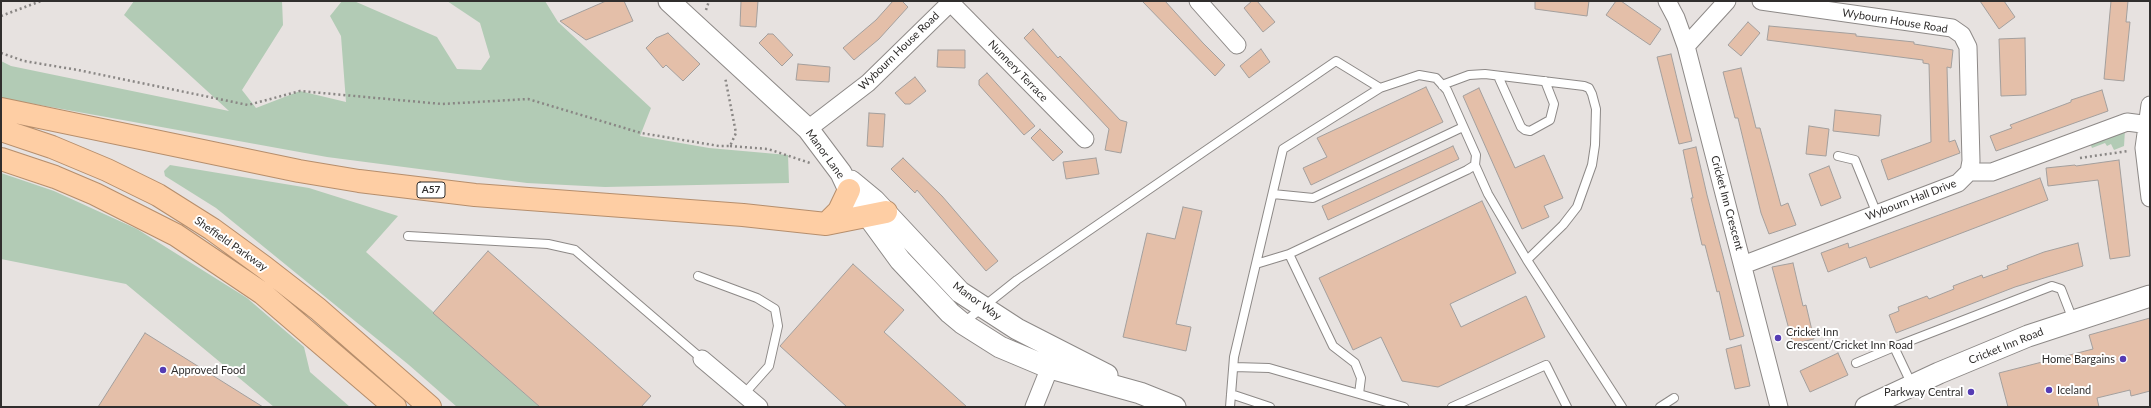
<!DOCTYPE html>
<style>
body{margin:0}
#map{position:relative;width:2151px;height:408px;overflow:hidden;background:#e7e2e0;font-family:Lato,sans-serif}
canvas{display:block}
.frame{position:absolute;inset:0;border:2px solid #302e2d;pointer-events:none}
</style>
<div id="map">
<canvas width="2151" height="408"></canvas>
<div class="frame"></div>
</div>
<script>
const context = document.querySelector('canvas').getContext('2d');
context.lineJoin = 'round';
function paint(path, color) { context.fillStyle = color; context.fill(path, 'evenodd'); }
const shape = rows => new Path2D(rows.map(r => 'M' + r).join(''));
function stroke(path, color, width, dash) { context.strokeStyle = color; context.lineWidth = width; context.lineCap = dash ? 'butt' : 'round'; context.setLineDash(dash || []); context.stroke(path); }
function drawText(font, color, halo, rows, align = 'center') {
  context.font = font + ' Lato,sans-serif'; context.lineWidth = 4; context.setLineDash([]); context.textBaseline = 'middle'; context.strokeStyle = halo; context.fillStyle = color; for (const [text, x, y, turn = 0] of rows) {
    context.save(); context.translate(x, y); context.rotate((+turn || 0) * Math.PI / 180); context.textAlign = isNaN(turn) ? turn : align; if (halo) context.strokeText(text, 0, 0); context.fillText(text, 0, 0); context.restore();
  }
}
paint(shape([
 [134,1,282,1,283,25,242,90,256,108,300,91,346,102,341,36,330,16,342,1,354,1,437,37,457,69,481,70,490,57,480,23,447,1,545,1,558,22,651,108,640,136,709,148,788,155,789,183,605,187,527,183,327,157,1,98,1,61,11,66,229,111,124,15],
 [2125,130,2124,146,2114,150,2111,144,2107,146,2105,143,2092,148,2090,143],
 [170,165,309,188,398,216,366,252,540,407,457,407,409,365,216,208,165,176,164,171],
 [1,173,54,191,137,229,247,298,304,347,310,372,350,407,274,407,126,284,1,259]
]), '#b2cbb5');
const building = shape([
 [606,1,624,1,633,21,586,40,560,21,606,1],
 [741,1,758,1,756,27,740,26,741,1],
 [893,1,902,1,908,7,879,39,854,60,843,48,876,20,893,1],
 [1142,1,1165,1,1203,43,1225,65,1215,76,1142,1],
 [1252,1,1257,1,1275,22,1263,32,1244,8,1252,1],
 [1535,1,1589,1,1587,16,1535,9,1535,1],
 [1616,1,1621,1,1661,29,1650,45,1606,15,1616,1],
 [1980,1,2004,1,2015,17,1999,29,1980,1],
 [2111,1,2128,1,2126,22,2130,22,2124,81,2104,79,2111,1],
 [1748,22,1760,33,1741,56,1728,45,1748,22],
 [1769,26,1856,34,1856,36,1914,42,1914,44,1953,50,1951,68,1947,67,1949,142,1955,140,1960,153,1888,180,1881,160,1931,142,1929,64,1923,63,1923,60,1767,40,1769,26],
 [1033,29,1058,58,1060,56,1120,120,1127,122,1121,153,1105,150,1109,129,1024,38,1033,29],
 [668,33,700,64,683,81,666,65,663,68,646,48,656,38,668,33],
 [768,34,773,34,793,55,782,66,759,43,768,34],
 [2025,38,2026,95,2001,96,1999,39,2025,38],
 [1261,49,1270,62,1249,78,1240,66,1261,49],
 [938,50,965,50,965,68,937,67,938,50],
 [1671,54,1692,141,1679,144,1657,57,1671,54],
 [798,64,830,67,829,82,796,80,798,64],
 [1741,68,1756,128,1760,128,1781,206,1788,203,1796,225,1769,234,1761,213,1738,118,1735,118,1723,72,1741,68],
 [987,73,1035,126,1024,135,979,85,979,80,987,73],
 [915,77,926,91,910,104,905,104,895,93,915,77],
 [1426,87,1443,122,1311,185,1303,168,1327,157,1317,138,1426,87],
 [1479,88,1515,168,1544,155,1563,198,1544,206,1549,217,1522,229,1463,96,1479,88],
 [2102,90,2108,111,1996,151,1990,136,2012,128,2010,125,2071,102,2071,100,2102,90],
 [1835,110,1881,115,1879,136,1833,131,1835,110],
 [869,113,885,114,883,147,867,146,869,113],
 [1809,126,1829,129,1826,156,1806,154,1809,126],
 [1040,129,1063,152,1053,161,1031,138,1040,129],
 [1453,146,1459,159,1328,220,1322,206,1453,146],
 [1696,147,1707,195,1744,336,1730,340,1719,291,1717,292,1705,245,1702,245,1691,198,1693,198,1683,150,1696,147],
 [903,158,942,196,998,261,986,271,917,190,915,193,891,169,903,158],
 [1096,158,1099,174,1066,179,1063,162,1096,158],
 [2119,160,2130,256,2110,259,2098,180,2048,186,2046,168,2075,165,2076,166,2119,160],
 [1829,166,1841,198,1821,206,1809,174,1829,166],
 [2040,178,2048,200,1870,268,1866,257,1828,272,1821,253,1848,243,1849,248,2040,178],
 [1482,201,1516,273,1450,304,1461,327,1526,296,1545,337,1438,387,1402,381,1381,337,1353,350,1319,278,1482,201],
 [1183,207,1202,211,1176,324,1191,327,1186,351,1123,337,1147,233,1175,239,1183,207],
 [2078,243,2083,266,2015,287,1896,333,1889,315,1899,311,1898,307,1927,296,1929,299,1954,289,1953,286,1982,275,1983,278,2008,269,2007,266,2044,252,2078,243],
 [488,251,651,396,641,407,540,407,433,313,488,251],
 [1793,263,1803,306,1806,305,1814,339,1793,344,1772,267,1793,263],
 [853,264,904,310,884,332,967,407,847,407,780,346,853,264],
 [2150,318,2150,391,2131,396,2130,390,2097,398,2099,407,2008,407,1999,373,2093,349,2089,335,2150,318],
 [145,333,263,407,98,407,145,333],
 [1741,345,1750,386,1735,389,1726,349,1741,345],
 [1838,353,1848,375,1810,392,1800,371,1838,353]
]);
paint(building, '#e4bfa9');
stroke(building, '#a39f9d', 1);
const service = shape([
 [1498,76,1521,127,1525,130,1530,131,1550,120,1554,104,1545,81],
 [1442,85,1469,75,1485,74,1584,86,1589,88,1592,94,1596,109,1595,145,1592,165,1577,207,1563,225,1527,260,1488,194,1475,165],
 [1838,156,1855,160,1877,214],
 [1273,194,1313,198,1463,127],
 [408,236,548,244,575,250,702,359],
 [1527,260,1622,407],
 [1256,264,1289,254],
 [698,276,757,298,775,309,778,326,769,366,744,394],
 [963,323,1017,280,1336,61,1380,88],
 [1856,363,1894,347],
 [1234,367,1269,368,1359,394],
 [1912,385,1894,347,2052,286,2061,289,2073,320],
 [1231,394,1270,407],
 [1230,407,1234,357,1283,149,1380,88,1419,75,1436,78,1447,90,1476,155,1475,165,1467,170,1289,254,1333,346,1355,363,1361,378,1359,394,1404,407],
 [1452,407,1546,365,1567,407],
 [1660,407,1674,398]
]);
const minor = shape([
 [1198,1,1237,45],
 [1667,1,1676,18,1686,46,1779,407],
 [950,2,1085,139],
 [1686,46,1727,1],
 [2150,105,2144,148,2150,198],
 [808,129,868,83,952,1],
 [1969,172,1992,172,2127,122,2150,125],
 [1743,265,1958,183,1969,172,1971,161,1968,47,1962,35,1952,28,1761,1],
 [702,359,759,407],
 [1034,407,1054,357]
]);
const tertiary = shape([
 [669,1,808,129,841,173,849,190,900,260,950,313,962,323,1000,347,1050,368,1140,393,1175,407],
 [851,181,874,200,960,292,1017,329,1107,375],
 [1866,407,1939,373,2028,336,2150,296]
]);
const trunk = shape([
 [1,109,299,171,359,181,475,195,743,215,826,224,839,211,849,190],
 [1,130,52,147,107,170,158,195,212,229,264,267,318,309,430,407],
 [1,159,55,177,95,194,176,235,262,293,395,407],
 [826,224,886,212]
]);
stroke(service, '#8d8987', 10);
stroke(minor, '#8d8987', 19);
stroke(tertiary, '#8d8987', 23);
stroke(trunk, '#b68e6c', 24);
stroke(shape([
 [706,10,709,1],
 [1,16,41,1],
 [1,53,24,61,78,70,248,105,300,91,442,104,528,99,641,133,719,146,730,146,736,133,725,77],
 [730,146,768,149,810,163],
 [2080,158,2128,151]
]), '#898684', 2.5, [2, 3]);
stroke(service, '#fff', 8);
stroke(minor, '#fff', 17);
stroke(tertiary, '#fff', 21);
stroke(trunk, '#fecea4', 22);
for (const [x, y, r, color] of [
 [1778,338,4,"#553cb4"],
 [2123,359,4,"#553cb4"],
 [163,370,4,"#553cb4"],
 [2049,390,4,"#553cb4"],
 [1971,392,4,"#553cb4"]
]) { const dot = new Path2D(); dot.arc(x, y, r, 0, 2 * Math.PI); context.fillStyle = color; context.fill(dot); stroke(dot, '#fff', 1.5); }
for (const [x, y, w] of [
 [431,190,28]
]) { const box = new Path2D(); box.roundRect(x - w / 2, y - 8, w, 16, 3); context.fillStyle = '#fff'; context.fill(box); stroke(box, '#302e2d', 1); }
drawText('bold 10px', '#302e2d', null, [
 ["A57",431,190]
]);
drawText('11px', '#302e2d', '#fff', [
 ["Wybourn House Road",1895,21,9],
 ["Wybourn House Road",899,51,-44],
 ["Nunnery Terrace",1018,71,46],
 ["Manor Lane",825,154,54],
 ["Wybourn Hall Drive",1911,200,-21],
 ["Cricket Inn Crescent",1727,203,75],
 ["Sheffield Parkway",231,244,35],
 ["Manor Way",977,301,36],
 ["Cricket Inn Road",2006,346,-22]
]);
drawText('11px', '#302e2d', '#fff', [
 ["Cricket Inn",1786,332],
 ["Crescent/Cricket Inn Road",1786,345],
 ["Home Bargains",2115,359,"right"],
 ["Approved Food",171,370],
 ["Iceland",2057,390],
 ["Parkway Central",1963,392,"right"]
], 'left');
</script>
